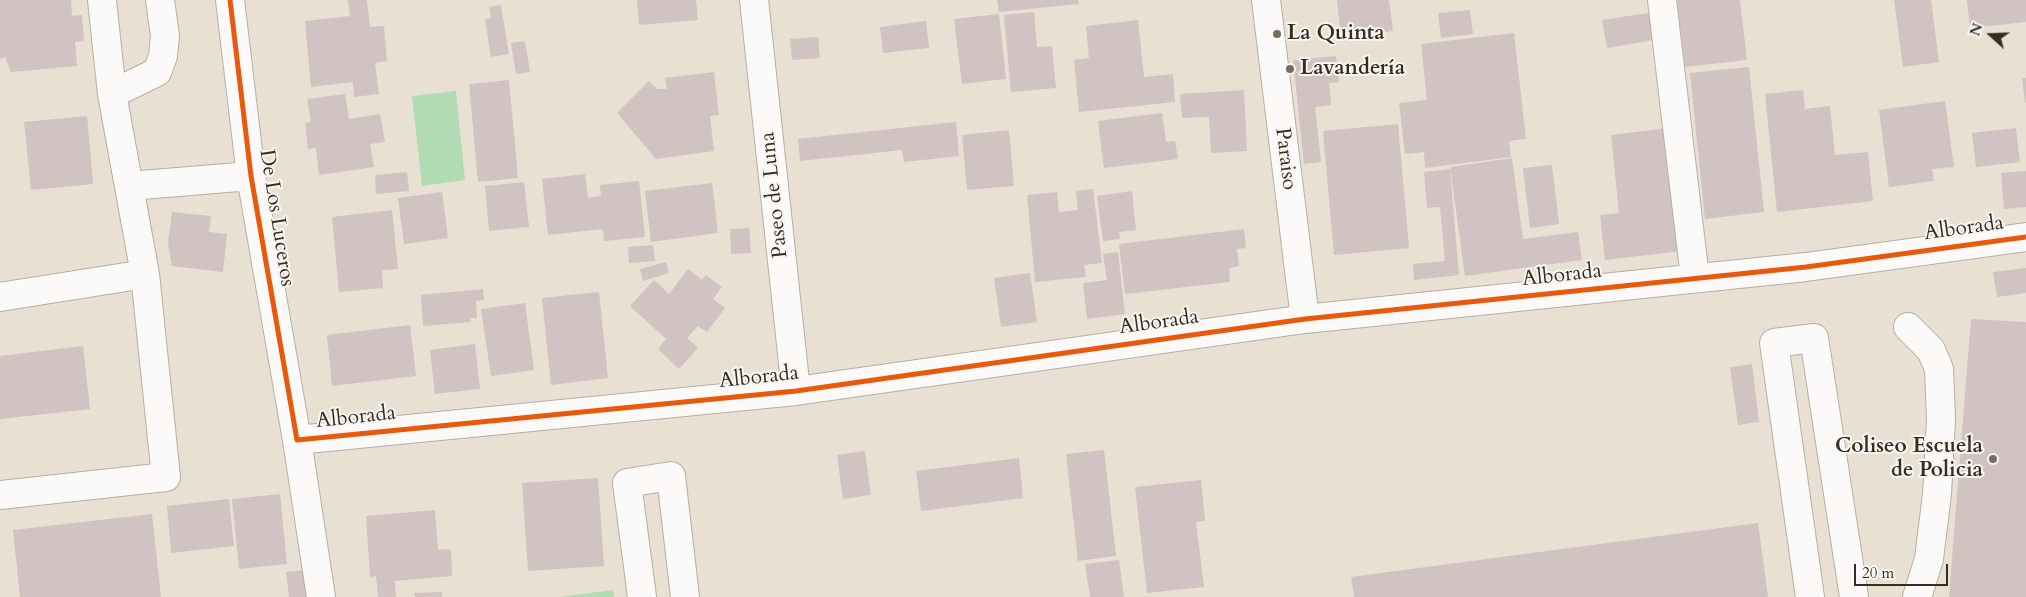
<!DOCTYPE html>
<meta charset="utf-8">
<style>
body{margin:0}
#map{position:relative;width:2026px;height:597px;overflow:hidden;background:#e8e0d2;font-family:Cardo,serif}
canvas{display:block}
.north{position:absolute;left:1966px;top:10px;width:50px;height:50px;-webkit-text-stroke:4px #f6f6f2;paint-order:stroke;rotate:290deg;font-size:14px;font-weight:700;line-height:20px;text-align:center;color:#3b2a1e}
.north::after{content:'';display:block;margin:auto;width:18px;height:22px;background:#3b2a1e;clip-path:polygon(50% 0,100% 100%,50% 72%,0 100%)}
.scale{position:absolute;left:1854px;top:564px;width:94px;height:22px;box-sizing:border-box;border:2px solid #3b2a1e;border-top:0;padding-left:6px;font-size:15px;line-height:18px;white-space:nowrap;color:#3b2a1e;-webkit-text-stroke:4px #f6f6f2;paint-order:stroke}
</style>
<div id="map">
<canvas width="2026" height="597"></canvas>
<div class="north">N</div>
<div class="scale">20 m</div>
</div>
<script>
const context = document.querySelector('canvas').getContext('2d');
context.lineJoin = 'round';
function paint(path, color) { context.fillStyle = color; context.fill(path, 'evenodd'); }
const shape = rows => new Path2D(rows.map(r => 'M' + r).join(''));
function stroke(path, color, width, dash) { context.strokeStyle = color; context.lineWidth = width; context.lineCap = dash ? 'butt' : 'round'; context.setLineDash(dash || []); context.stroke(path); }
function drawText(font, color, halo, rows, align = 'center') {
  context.font = font + ' Cardo,serif'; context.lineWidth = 4; context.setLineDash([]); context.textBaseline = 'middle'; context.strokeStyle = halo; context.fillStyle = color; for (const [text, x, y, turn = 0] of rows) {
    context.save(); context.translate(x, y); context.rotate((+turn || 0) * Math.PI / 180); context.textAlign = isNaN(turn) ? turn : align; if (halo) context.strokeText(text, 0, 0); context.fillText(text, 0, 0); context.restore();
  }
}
paint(shape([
 [456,91,465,180,422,186,412,96],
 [613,590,614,597,559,597]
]), '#b0dbb3');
paint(shape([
 [0,0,71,0,72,16,82,15,84,41,75,42,77,66,11,72,5,57,0,59],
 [348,0,367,0,370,27,384,26,387,61,375,63,379,94,354,97,353,82,311,87,305,21,350,16],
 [637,0,696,0,698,20,639,25],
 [997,0,1078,0,1079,4,999,12],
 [1337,0,1389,0,1393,31,1341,38],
 [1677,0,1740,0,1747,60,1685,67],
 [1894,0,1931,0,1939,62,1903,67],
 [1967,0,2026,0,2026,22,1970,28],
 [501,5,509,54,491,57,485,19,491,18,489,7],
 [1470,10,1473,34,1441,38,1438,13],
 [1034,12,1037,47,1052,46,1056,88,1011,92,1004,15],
 [1655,12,1659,39,1607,48,1602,20],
 [999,14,1006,79,962,84,954,19],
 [1138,20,1144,77,1173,74,1175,102,1079,112,1074,60,1089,58,1086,26],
 [926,21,929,48,883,53,880,27],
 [1514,33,1526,139,1509,141,1511,157,1425,168,1424,152,1405,154,1399,103,1427,100,1421,44],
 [818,37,820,58,792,60,790,39],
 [525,41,530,72,516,74,511,43],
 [1336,56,1339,82,1329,83,1331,105,1315,107,1321,162,1304,164,1293,60],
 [1749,67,1764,212,1705,219,1690,73],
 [714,72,719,115,710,116,714,151,656,159,617,113,649,81,657,89,667,89,665,78],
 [2022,78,2026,78,2026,102,2025,103],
 [509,80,518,178,478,182,469,84],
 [1244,90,1247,151,1211,153,1209,117,1182,118,1180,94],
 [1803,90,1805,109,1830,106,1835,155,1868,152,1873,201,1777,212,1765,94],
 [345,94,349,119,380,114,385,142,370,144,374,167,319,175,316,148,308,149,305,123,311,122,307,99],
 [1945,101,1954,167,1932,169,1934,181,1889,187,1879,110],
 [1162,113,1166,142,1175,141,1178,159,1104,168,1098,121],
 [87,116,93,184,31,190,24,122],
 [956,122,959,156,904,162,902,150,800,161,798,139],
 [1398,124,1409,248,1334,255,1323,131],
 [1668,128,1682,251,1605,260,1600,215,1619,213,1611,135],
 [2016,128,2020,162,1976,167,1972,133],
 [1009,130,1014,186,967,190,962,135],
 [1512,158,1523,239,1578,232,1582,260,1465,276,1450,167],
 [1552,165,1559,224,1530,228,1523,168],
 [1450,169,1459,275,1414,280,1413,264,1445,261,1440,207,1427,208,1424,172],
 [2026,171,2026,207,2004,209,2001,173],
 [407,172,409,191,376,194,375,175],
 [585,174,588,198,601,196,600,185,639,181,645,237,604,241,603,229,548,235,542,179],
 [524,182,529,227,489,231,485,186],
 [712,183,718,233,651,242,645,191],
 [1093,189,1102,263,1084,265,1086,277,1035,282,1027,195,1057,192,1059,212,1078,210,1076,191],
 [1132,191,1136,230,1119,232,1120,239,1103,241,1097,196],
 [442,192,448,238,404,244,398,198],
 [392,210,398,269,382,270,383,288,339,292,332,217],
 [172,212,211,216,209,232,227,234,223,272,172,266,168,243],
 [749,228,751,253,731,254,730,229],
 [1244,229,1246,248,1237,249,1239,266,1229,268,1230,282,1125,294,1119,244],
 [653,245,655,261,629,263,628,247],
 [1118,252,1125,314,1087,319,1083,283,1107,280,1103,254],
 [666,262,669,273,643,281,640,269],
 [2026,268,2026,293,1997,297,1993,272],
 [688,269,702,280,706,275,722,287,713,299,725,308,707,332,698,326,687,338,698,348,679,369,658,349,666,339,630,306,654,280,669,294],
 [1030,273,1037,322,1001,327,994,278],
 [483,289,484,300,476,301,477,318,470,318,471,322,423,326,421,295],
 [599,292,608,378,551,385,542,298],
 [525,303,534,370,491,376,481,309],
 [1971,319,2026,322,2026,597,1949,597],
 [410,325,416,376,332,386,327,335],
 [475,344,480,389,435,394,430,350],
 [83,346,90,409,0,419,0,356],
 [1752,364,1759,422,1738,425,1730,367],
 [1104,450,1116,556,1078,561,1066,454],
 [865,451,871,495,843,499,837,455],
 [1019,458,1023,498,921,511,916,471],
 [598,478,604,566,528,571,522,483],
 [1201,480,1205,521,1196,522,1204,587,1147,593,1135,487],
 [280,494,287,564,239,569,232,499],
 [229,499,234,546,171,553,167,506],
 [435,510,438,550,451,549,452,576,395,581,396,597,378,597,376,576,370,577,366,516],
 [152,514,161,597,20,597,13,530],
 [1758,523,1768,597,1354,597,1351,577],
 [1119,560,1124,597,1090,597,1085,564],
 [309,570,311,597,289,597,286,572],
 [442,592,442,597,415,597,414,593]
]), '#d0c3c2');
const minor = shape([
 [230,0,251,176,297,440,321,597],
 [754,0,796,391],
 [1266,0,1305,319],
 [1662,0,1695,278],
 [112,94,157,72,163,56,165,36,160,0],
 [129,186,251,176],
 [0,297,145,274],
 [1908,327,1931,350,1939,369,1941,419,1937,494,1929,559,1917,597],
 [297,440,796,391,1305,319,1806,267,2026,237],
 [0,495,166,477,145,274,112,94,102,0],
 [642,597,627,483,671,476,685,597],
 [1810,597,1774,343,1814,338,1854,597]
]);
stroke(minor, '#b5aea4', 30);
stroke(minor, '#fcfaf8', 28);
stroke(shape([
 [230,0,251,176,297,440,796,391,1305,319,1806,267,2026,237]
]), '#e8590c', 5);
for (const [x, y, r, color] of [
 [1277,34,5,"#786a5d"],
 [1290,69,5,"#786a5d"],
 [1993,459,5,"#786a5d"]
]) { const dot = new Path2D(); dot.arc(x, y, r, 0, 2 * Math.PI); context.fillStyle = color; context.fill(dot); stroke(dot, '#f6f6f2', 2); }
drawText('bold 21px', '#3b2a1e', '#f6f6f2', [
 ["La Quinta",1287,34],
 ["Lavandería",1300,69],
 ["Coliseo Escuela",1983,447,"right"],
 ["de Policia",1983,471,"right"]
], 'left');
drawText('21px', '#3b2a1e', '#f6f6f2', [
 ["Paraiso",1285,159,83],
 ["Paseo de Luna",775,195,-96],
 ["De Los Luceros",276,218,81],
 ["Alborada",1964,229,-8],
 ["Alborada",1562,276,-6],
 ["Alborada",1159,323,-8],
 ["Alborada",759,378,-6],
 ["Alborada",356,418,-6]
]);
</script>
